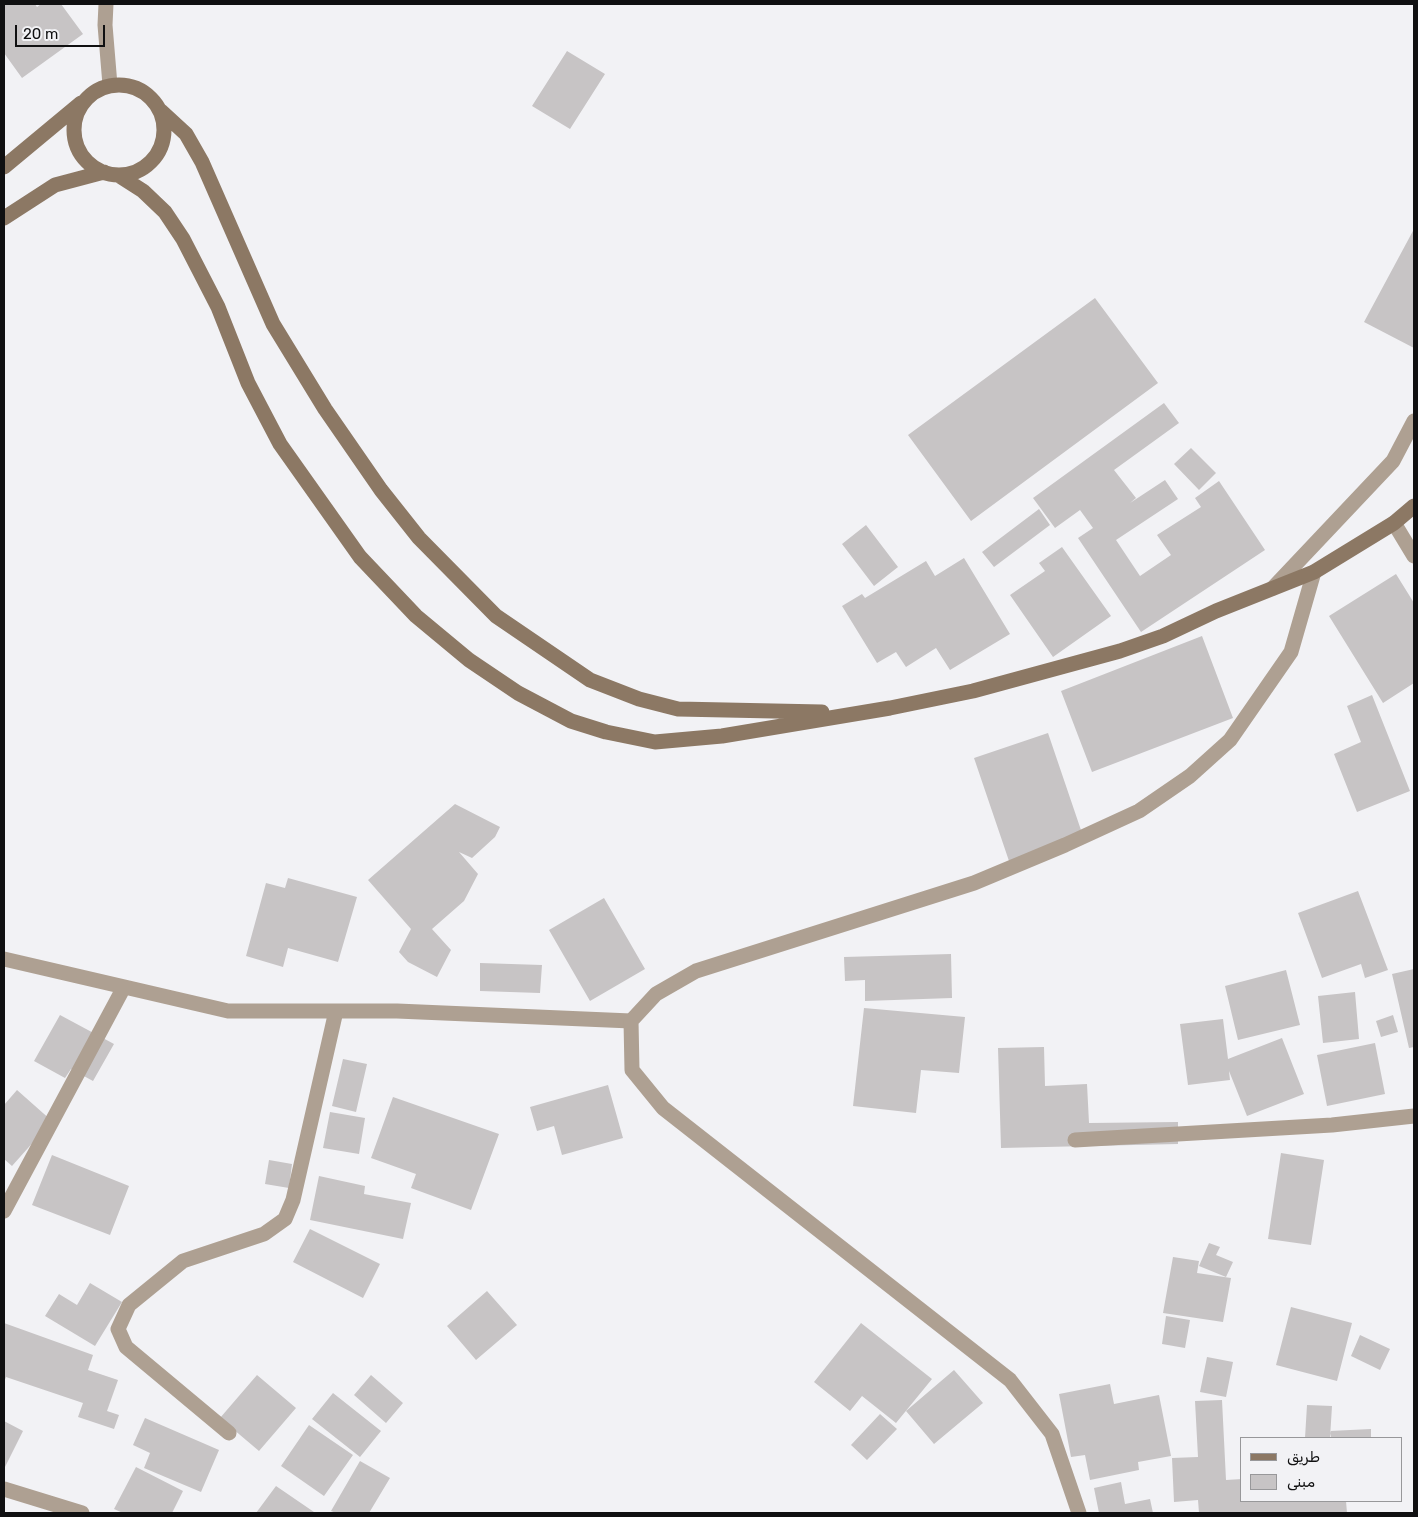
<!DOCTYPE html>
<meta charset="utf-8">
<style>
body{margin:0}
#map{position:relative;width:1418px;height:1517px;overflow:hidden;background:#f2f2f5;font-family:Rubik,"Noto Naskh Arabic",sans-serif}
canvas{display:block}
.frame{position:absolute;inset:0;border:5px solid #101011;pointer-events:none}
.legend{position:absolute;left:1240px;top:1437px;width:162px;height:65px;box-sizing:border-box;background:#f2f2f5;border:1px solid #98989a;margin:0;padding:6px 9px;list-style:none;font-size:15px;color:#101011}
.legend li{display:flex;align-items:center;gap:10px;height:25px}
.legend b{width:25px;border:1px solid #98989a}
.scale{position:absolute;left:15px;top:25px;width:90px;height:22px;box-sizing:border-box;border:2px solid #101011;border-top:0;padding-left:6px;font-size:15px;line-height:18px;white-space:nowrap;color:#101011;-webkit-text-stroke:4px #f2f2f5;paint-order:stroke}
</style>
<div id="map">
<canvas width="1418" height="1517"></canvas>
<div class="frame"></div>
<ul class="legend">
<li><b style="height:6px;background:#8c7864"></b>طريق</li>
<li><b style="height:14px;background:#c7c4c5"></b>مبنى</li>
</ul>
<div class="scale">20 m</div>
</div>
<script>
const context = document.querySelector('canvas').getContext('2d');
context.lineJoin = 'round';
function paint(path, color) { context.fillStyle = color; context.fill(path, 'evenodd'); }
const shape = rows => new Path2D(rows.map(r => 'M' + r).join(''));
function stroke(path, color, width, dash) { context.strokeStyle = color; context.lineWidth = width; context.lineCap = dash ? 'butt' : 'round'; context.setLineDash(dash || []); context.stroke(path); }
paint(shape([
 [4,4,35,4,37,7,41,4,61,4,83,34,22,78,4,53],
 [567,51,605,74,570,129,532,106],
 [1414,229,1414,348,1364,322],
 [1095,298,1158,383,971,521,908,435],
 [1164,403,1179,423,1114,470,1136,498,1130,503,1165,480,1178,499,1116,540,1140,576,1171,555,1157,535,1201,507,1195,498,1219,481,1265,550,1141,632,1078,538,1093,528,1080,510,1055,528,1033,498],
 [1191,448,1216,473,1199,490,1174,464],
 [1039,509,1050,525,994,567,982,552],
 [866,525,898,567,874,586,842,544],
 [1062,547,1111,616,1053,657,1010,595,1045,571,1039,563],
 [964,558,1010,634,950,670,936,648,906,667,896,652,877,663,842,606,862,594,865,598,926,561,935,576],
 [1396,574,1414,603,1414,683,1383,703,1329,616],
 [1202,636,1233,718,1092,772,1061,691],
 [1372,695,1410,791,1357,812,1334,754,1361,742,1347,706],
 [1048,733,1083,836,1009,861,974,758],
 [455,804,500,827,495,837,472,858,459,852,478,874,464,901,432,929,451,950,437,977,408,962,399,952,411,929,368,880],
 [288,878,357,897,338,962,288,948,283,967,246,956,266,883,285,888],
 [1358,891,1388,970,1365,978,1361,964,1322,978,1298,913],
 [604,898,645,969,590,1001,549,930],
 [951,954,952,998,865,1001,865,980,845,981,844,957],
 [480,963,542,965,540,993,480,991],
 [1414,969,1414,1047,1409,1048,1392,974],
 [1286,970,1300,1025,1238,1040,1225,986],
 [1355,992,1359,1039,1323,1043,1318,996],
 [864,1008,965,1017,959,1073,921,1070,916,1113,853,1106],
 [60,1015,114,1044,93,1081,71,1069,65,1078,34,1061],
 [1393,1015,1398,1032,1381,1037,1376,1021],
 [1223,1019,1228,1059,1282,1038,1304,1094,1247,1116,1229,1071,1230,1080,1188,1085,1180,1024],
 [1375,1043,1385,1094,1327,1106,1317,1055],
 [1044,1047,1045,1086,1087,1084,1089,1123,1178,1122,1178,1144,1001,1148,998,1048],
 [343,1059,367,1064,356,1112,332,1106],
 [608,1085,623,1138,562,1155,554,1126,537,1131,530,1107],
 [17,1090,52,1121,12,1166,4,1159,4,1105],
 [393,1097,499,1134,471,1210,411,1188,416,1174,371,1158],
 [330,1112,365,1118,359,1154,323,1148],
 [1281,1153,1324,1160,1311,1245,1268,1239],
 [52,1155,129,1186,110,1235,32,1205],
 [269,1160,292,1164,289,1188,265,1184],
 [319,1176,365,1186,364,1194,411,1203,403,1239,310,1220],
 [310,1229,380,1264,363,1298,293,1262],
 [1209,1243,1220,1247,1216,1255,1233,1262,1226,1277,1199,1266],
 [1173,1257,1199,1261,1197,1273,1231,1278,1223,1322,1163,1313],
 [90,1283,122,1302,95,1346,45,1316,59,1294,77,1305],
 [487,1291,517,1325,476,1360,447,1326],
 [1291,1307,1352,1323,1337,1381,1276,1365],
 [1166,1316,1190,1320,1185,1348,1162,1344],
 [4,1323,93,1355,88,1370,118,1380,107,1411,119,1415,114,1429,78,1417,83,1403,6,1377,4,1382],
 [861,1323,932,1379,896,1423,862,1396,850,1411,814,1382],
 [1360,1335,1390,1349,1380,1370,1351,1356],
 [1207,1357,1233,1362,1226,1397,1200,1392],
 [954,1370,983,1403,934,1444,906,1411],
 [257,1375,296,1408,259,1451,220,1418],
 [371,1375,403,1403,386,1423,354,1395],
 [1110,1384,1114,1404,1159,1395,1171,1456,1138,1462,1139,1470,1090,1480,1085,1455,1071,1457,1059,1394],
 [333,1393,381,1431,360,1457,312,1419],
 [1222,1400,1226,1480,1242,1479,1242,1501,1346,1501,1347,1513,1199,1513,1198,1500,1174,1502,1172,1458,1198,1457,1195,1401],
 [1307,1405,1332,1406,1330,1438,1305,1438],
 [880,1414,897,1429,867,1460,851,1445],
 [145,1418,219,1450,201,1492,144,1468,150,1453,133,1445],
 [4,1421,23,1431,4,1469],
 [309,1425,353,1455,324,1496,281,1466],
 [1371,1429,1371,1438,1331,1438,1330,1431],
 [360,1461,390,1478,369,1513,336,1513,331,1511],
 [136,1467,183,1491,172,1513,123,1513,114,1509],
 [1121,1482,1125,1504,1150,1499,1153,1513,1099,1513,1094,1488],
 [276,1486,314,1512,312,1513,256,1513]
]), '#c7c4c5');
stroke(shape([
 [1394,523,1414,556],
 [1273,588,1393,461,1414,421],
 [4,959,228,1011,397,1011,631,1021],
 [1075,1140,1332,1125,1414,1116],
 [4,1211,124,987],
 [229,1433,126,1347,118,1329,129,1305,183,1261,264,1234,285,1219,293,1200,336,1011],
 [4,1489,82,1513]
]), '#aea092', 15);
stroke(shape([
 [106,4,105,25,110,85],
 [1079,1513,1052,1434,1010,1380,663,1108,632,1070,631,1021,656,994,696,971,974,883,1065,845,1139,811,1190,776,1230,740,1291,652,1314,572]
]), '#aea092', 15);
stroke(shape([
 '74 130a45 45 0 1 1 90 0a45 45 0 1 1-90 0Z',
 [161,111,186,134,202,162,273,324,325,409,381,490,419,538,496,616,590,680,639,699,678,709,822,712],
 [4,167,81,103],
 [118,175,143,191,165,212,183,239,218,307,248,383,280,444,360,557,416,616,469,660,518,693,571,721,606,732,655,742,722,736,890,708,973,691,1120,651,1163,636,1216,611,1314,572,1394,523,1414,506],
 [4,218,55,185,104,172]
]), '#8c7864', 15);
</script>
